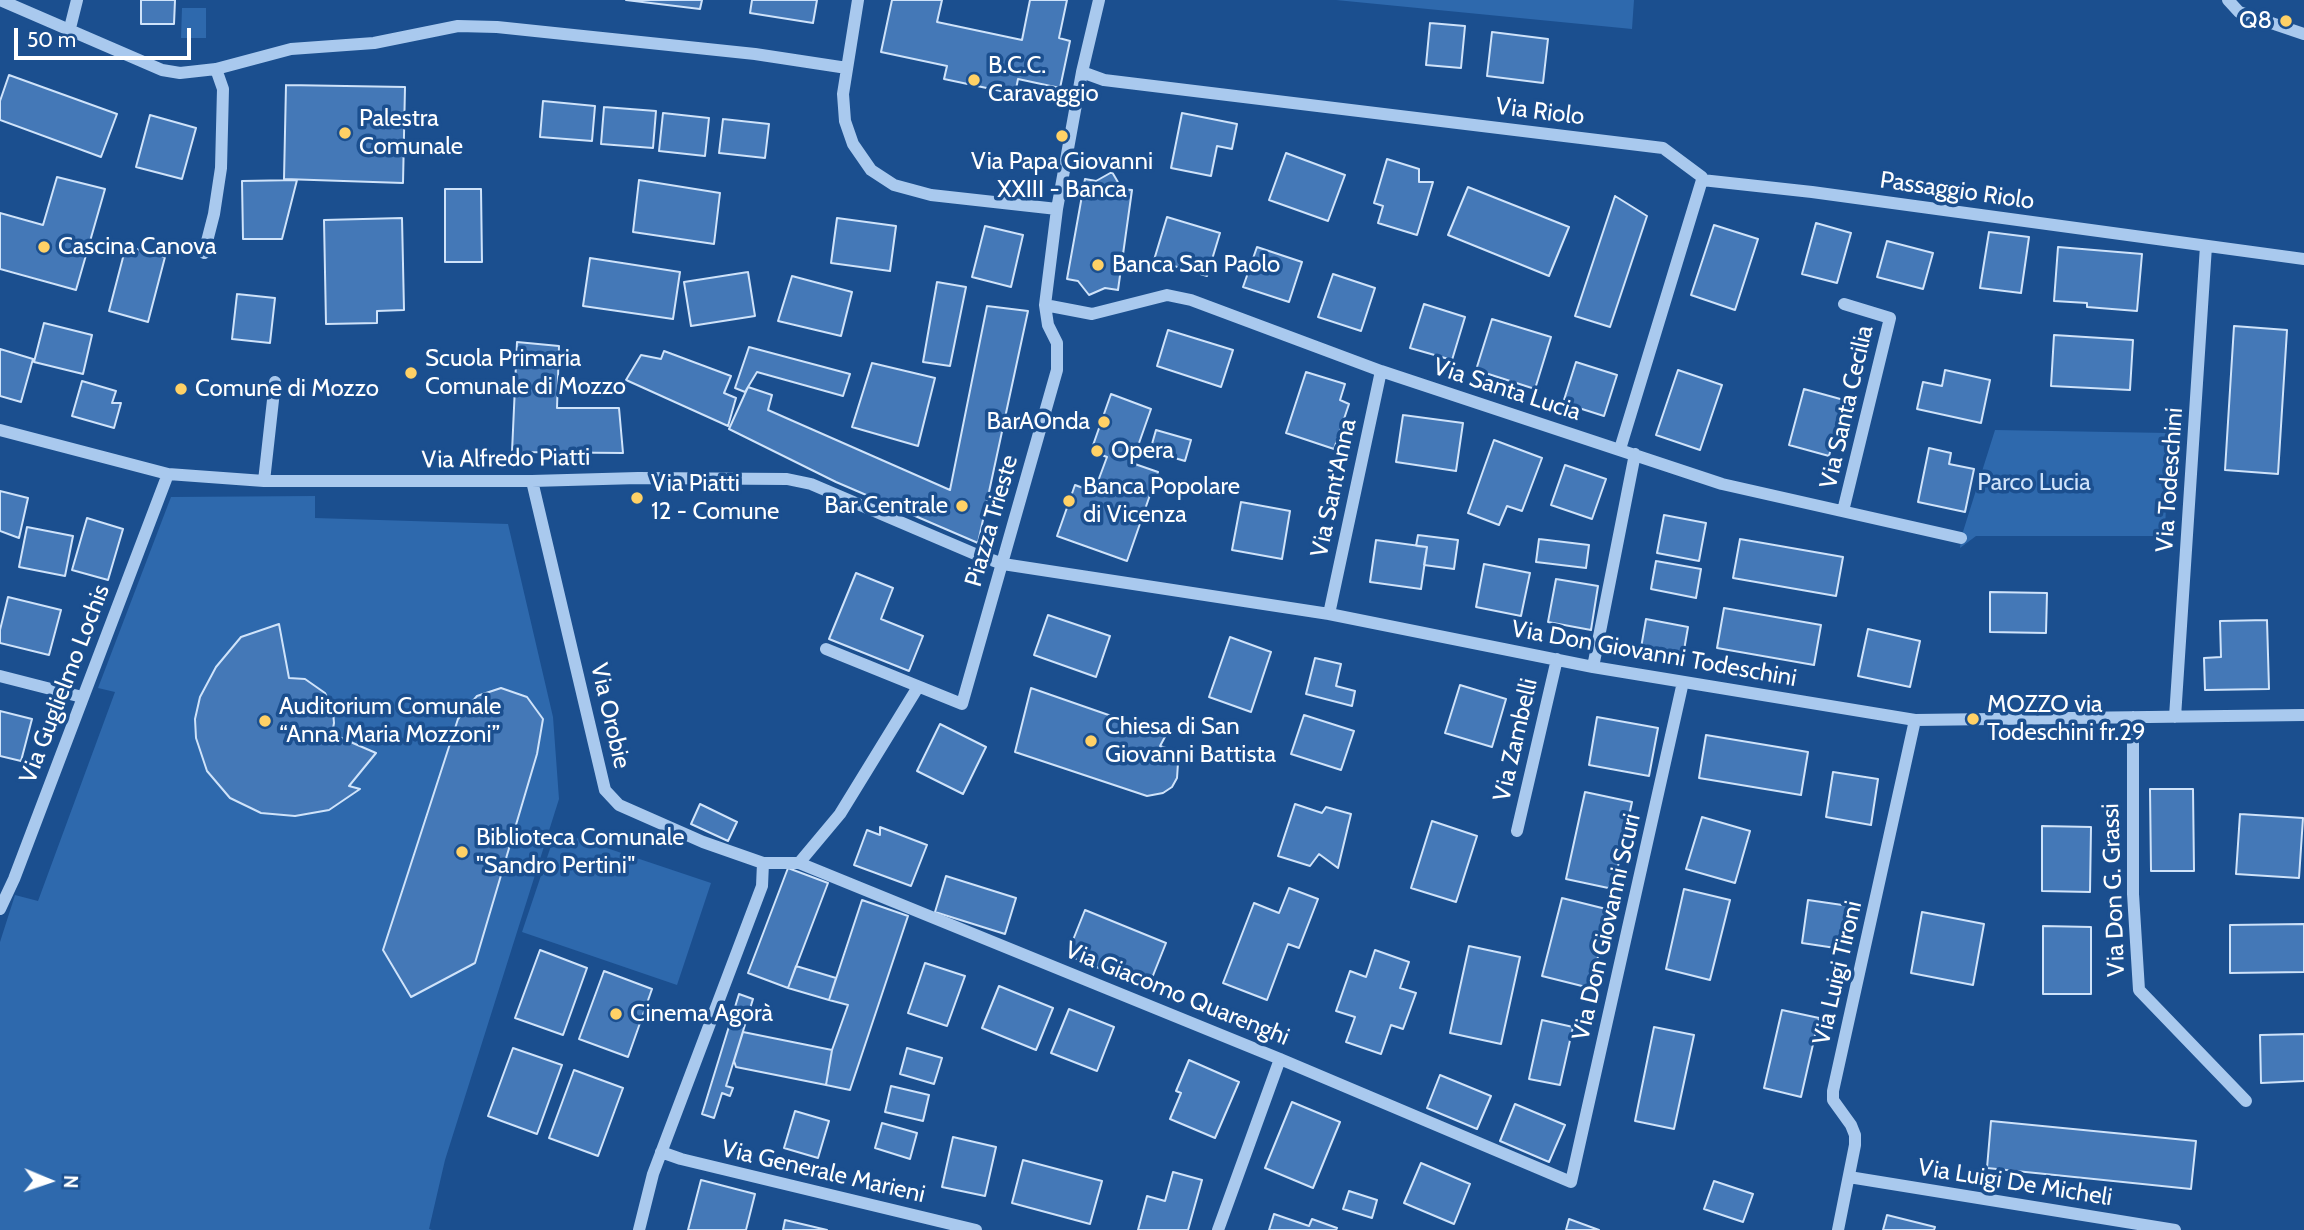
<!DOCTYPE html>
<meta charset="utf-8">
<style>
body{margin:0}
#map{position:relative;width:2304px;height:1230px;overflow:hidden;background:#1b4f8f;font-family:Cabin,sans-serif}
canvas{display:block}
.north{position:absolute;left:14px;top:1146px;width:70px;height:70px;-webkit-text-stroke:5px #1b4f8f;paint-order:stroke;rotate:92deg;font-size:19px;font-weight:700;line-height:28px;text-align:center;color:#fff}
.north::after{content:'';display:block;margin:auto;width:24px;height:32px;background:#fff;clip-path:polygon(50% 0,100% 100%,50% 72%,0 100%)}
.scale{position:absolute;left:14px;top:28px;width:177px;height:32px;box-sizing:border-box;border:4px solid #fff;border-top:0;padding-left:9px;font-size:21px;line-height:24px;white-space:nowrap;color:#fff;-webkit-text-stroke:5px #1b4f8f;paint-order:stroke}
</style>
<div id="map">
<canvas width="2304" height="1230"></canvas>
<div class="north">N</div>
<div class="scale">50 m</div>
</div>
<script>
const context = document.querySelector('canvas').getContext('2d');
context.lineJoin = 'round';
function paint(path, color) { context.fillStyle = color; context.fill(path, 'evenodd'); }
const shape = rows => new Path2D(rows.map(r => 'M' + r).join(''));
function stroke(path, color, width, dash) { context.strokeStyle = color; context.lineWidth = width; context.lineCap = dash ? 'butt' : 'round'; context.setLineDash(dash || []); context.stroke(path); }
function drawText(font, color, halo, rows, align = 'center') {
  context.font = font + ' Cabin,sans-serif'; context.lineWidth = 7; context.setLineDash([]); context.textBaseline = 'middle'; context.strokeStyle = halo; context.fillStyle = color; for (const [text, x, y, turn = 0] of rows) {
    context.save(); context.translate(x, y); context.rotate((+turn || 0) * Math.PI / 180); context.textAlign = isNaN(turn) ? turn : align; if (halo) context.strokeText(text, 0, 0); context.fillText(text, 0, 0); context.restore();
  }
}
paint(shape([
 [1336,0,1634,0,1632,29],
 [182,8,206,8,206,38,181,38],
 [1995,430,2168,433,2165,536,1976,536,1960,548,1961,538],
 [315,496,315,518,508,524,553,717,559,799,445,1160,429,1229,432,1230,0,1230,0,942,15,895,38,901,115,692,98,688,171,497],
 [556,831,711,883,677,985,522,932]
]), '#2e69ad');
const building = shape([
 [141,0,175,0,174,24,141,24,141,0],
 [626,0,702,0,700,9,626,0],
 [752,0,817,0,813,23,750,13,752,0],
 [892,0,942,0,937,22,1022,40,1030,0,1067,0,1059,38,1070,41,1060,88,1018,79,1015,94,944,79,947,66,881,52,892,0],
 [1430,23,1465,26,1461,68,1426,65,1430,23],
 [1492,32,1548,39,1543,83,1487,76,1492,32],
 [9,75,117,114,101,157,0,120,0,101,9,75],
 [286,85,405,87,403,183,284,179,286,85],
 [543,101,595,106,592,141,540,137,543,101],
 [604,107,656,111,653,148,601,144,604,107],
 [663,113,709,118,705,156,659,151,663,113],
 [1182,113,1237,124,1232,149,1217,146,1211,176,1171,168,1182,113],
 [150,115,196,128,182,179,136,167,150,115],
 [723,119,769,124,765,158,719,153,723,119],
 [1286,153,1345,175,1328,221,1269,200,1286,153],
 [1387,159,1419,169,1419,182,1433,182,1417,235,1378,223,1383,206,1374,203,1387,159],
 [1112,172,1122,189,1132,190,1118,290,1105,288,1089,295,1078,281,1067,279,1085,179,1096,181,1112,172],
 [57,177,105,189,76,290,0,269,0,213,43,225,57,177],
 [297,180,282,239,243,239,242,181,297,180],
 [639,180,720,193,714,244,633,232,639,180],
 [1468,187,1569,227,1549,276,1448,235,1468,187],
 [445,189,481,189,482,262,445,262,445,189],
 [1615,196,1647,216,1610,327,1575,316,1615,196],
 [1167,217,1220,233,1207,276,1154,260,1167,217],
 [402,218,404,310,377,311,377,323,326,324,324,220,402,218],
 [837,218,896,226,890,271,831,263,837,218],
 [1816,223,1851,233,1837,283,1802,274,1816,223],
 [1714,225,1758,239,1735,310,1691,295,1714,225],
 [985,226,1023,235,1011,287,972,277,985,226],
 [1989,232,2029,237,2021,293,1980,288,1989,232],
 [1887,241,1933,253,1923,289,1877,277,1887,241],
 [126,246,165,257,148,322,109,311,126,246],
 [1257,247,1302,262,1289,302,1243,287,1257,247],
 [2058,247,2142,254,2137,311,2087,307,2087,303,2054,301,2058,247],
 [590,258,680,272,673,319,583,306,590,258],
 [748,272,755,316,691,326,684,282,748,272],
 [1333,274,1375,288,1361,331,1318,317,1333,274],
 [792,276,852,292,841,336,778,321,792,276],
 [937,282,966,287,950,366,923,362,937,282],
 [237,294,275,298,270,343,232,339,237,294],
 [1424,304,1465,317,1452,360,1410,348,1424,304],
 [987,306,1028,311,978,543,836,482,729,429,748,387,772,395,768,410,950,490,987,306],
 [1492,319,1551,337,1535,389,1476,370,1492,319],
 [44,323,92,335,83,374,34,362,44,323],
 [2234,326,2287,330,2278,474,2225,470,2234,326],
 [1168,330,1233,350,1221,387,1157,366,1168,330],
 [2054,335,2133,340,2130,390,2051,386,2054,335],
 [517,342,559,346,557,408,619,408,623,453,512,452,517,342],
 [749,347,850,374,843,396,757,372,745,392,735,388,749,347],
 [0,349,33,359,21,402,0,396,0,349],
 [664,351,731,376,724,393,736,398,728,426,626,380,641,355,661,359,664,351],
 [1576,362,1617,375,1604,416,1563,403,1576,362],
 [872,363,935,378,918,446,852,427,872,363],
 [1678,370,1722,385,1700,450,1656,435,1678,370],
 [1945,370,1990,380,1981,423,1917,409,1923,382,1942,386,1945,370],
 [1306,372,1345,384,1340,400,1349,404,1334,449,1286,433,1306,372],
 [82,381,116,391,112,403,121,403,114,428,72,416,82,381],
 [1804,389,1844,400,1829,456,1789,445,1804,389],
 [1111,394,1151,409,1132,463,1158,472,1127,561,1057,536,1075,485,1094,492,1107,457,1091,451,1111,394],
 [1403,415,1463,423,1456,471,1396,462,1403,415],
 [1156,430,1191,440,1185,461,1150,451,1156,430],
 [1494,440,1542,458,1522,511,1507,506,1499,525,1468,513,1494,440],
 [1929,448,1951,453,1949,464,1974,469,1965,512,1918,502,1929,448],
 [1565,465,1606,479,1592,519,1551,505,1565,465],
 [0,491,28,498,19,538,0,531,0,491],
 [1241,502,1290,511,1282,559,1232,550,1241,502],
 [1664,515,1706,523,1699,561,1657,553,1664,515],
 [87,518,123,529,108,580,72,570,87,518],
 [27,527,73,536,65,576,19,567,27,527],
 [1418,535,1458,540,1454,569,1424,565,1427,547,1416,546,1418,535],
 [1539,539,1589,545,1586,568,1536,562,1539,539],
 [1740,539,1843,557,1836,596,1733,578,1740,539],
 [1376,540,1427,547,1421,589,1370,582,1376,540],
 [1656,561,1701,569,1696,598,1651,589,1656,561],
 [1484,564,1530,573,1521,616,1476,607,1484,564],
 [856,573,893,588,881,619,923,636,909,671,829,639,856,573],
 [1556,579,1598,586,1591,630,1548,622,1556,579],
 [1990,592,2047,593,2046,633,1990,632,1990,592],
 [8,597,61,610,49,655,0,643,0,630,8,597],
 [1724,608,1821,625,1814,665,1717,648,1724,608],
 [1048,615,1110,636,1096,677,1034,655,1048,615],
 [1646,619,1688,627,1683,656,1641,648,1646,619],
 [2267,620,2269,689,2205,690,2204,658,2221,657,2220,621,2267,620],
 [279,624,289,678,305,679,325,693,333,711,334,723,332,734,376,753,349,786,360,789,329,810,295,816,261,813,230,798,207,771,196,738,195,719,200,697,216,667,241,637,279,624],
 [1868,629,1920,641,1910,687,1858,676,1868,629],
 [1230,637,1271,652,1251,712,1209,697,1230,637],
 [1315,658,1341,664,1336,686,1355,691,1352,706,1306,694,1315,658],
 [1460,685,1506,699,1492,747,1445,733,1460,685],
 [501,688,527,697,543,719,537,754,475,963,411,997,383,950,458,719,477,696,501,688],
 [1031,688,1166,735,1160,746,1172,750,1178,763,1177,778,1172,787,1163,793,1147,796,1015,752,1031,688],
 [0,711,32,719,21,761,0,756,0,711],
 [1304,715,1354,731,1341,770,1291,754,1304,715],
 [1597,717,1658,728,1649,776,1589,765,1597,717],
 [940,724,986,747,963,794,917,771,940,724],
 [1706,735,1808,752,1801,795,1699,778,1706,735],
 [1833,772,1878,779,1871,825,1826,817,1833,772],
 [2150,789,2193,789,2194,871,2151,871,2150,789],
 [1585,792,1632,802,1613,889,1566,879,1585,792],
 [700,804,737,822,728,841,691,824,700,804],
 [1295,804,1322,813,1326,807,1351,814,1338,868,1319,854,1310,866,1278,856,1295,804],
 [2240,814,2303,818,2299,878,2236,874,2240,814],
 [1702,817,1750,831,1735,883,1686,869,1702,817],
 [1432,821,1477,836,1456,902,1411,888,1432,821],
 [2042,826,2091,827,2090,892,2042,891,2042,826],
 [880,827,927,845,911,886,854,865,867,830,880,835,880,827],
 [788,868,828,883,788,988,748,973,788,868],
 [946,876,1016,898,1005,934,935,912,946,876],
 [1289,888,1318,899,1299,948,1288,944,1267,1000,1223,983,1254,903,1279,913,1289,888],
 [1684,889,1730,900,1710,980,1666,969,1684,889],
 [1562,898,1610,910,1590,988,1542,976,1562,898],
 [862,900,908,916,850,1090,826,1085,832,1050,848,1005,829,1000,862,900],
 [1808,900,1856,907,1849,950,1802,943,1808,900],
 [1085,910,1166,943,1148,988,1067,955,1085,910],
 [1922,912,1984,924,1973,985,1911,973,1922,912],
 [2304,924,2304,972,2230,973,2230,925,2304,924],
 [2043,926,2091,927,2091,994,2043,994,2043,926],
 [1469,946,1520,957,1501,1044,1450,1033,1469,946],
 [540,950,587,968,563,1035,515,1018,540,950],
 [1375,950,1409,962,1400,988,1416,993,1403,1029,1391,1025,1381,1054,1346,1042,1355,1017,1336,1011,1350,971,1366,977,1375,950],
 [925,963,965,976,947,1026,908,1013,925,963],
 [796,966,836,978,829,1000,788,988,796,966],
 [604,971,652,989,628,1057,579,1039,604,971],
 [999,986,1053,1008,1036,1050,982,1028,999,986],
 [739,994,753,999,726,1086,733,1088,730,1096,722,1093,714,1118,702,1114,739,994],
 [1069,1009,1114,1027,1097,1071,1051,1053,1069,1009],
 [1782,1010,1819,1018,1801,1097,1764,1088,1782,1010],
 [1542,1020,1573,1027,1560,1085,1529,1079,1542,1020],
 [1654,1027,1694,1035,1674,1129,1635,1121,1654,1027],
 [743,1032,832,1050,826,1085,736,1067,734,1061,743,1032],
 [2304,1034,2304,1081,2261,1083,2260,1035,2304,1034],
 [513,1048,562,1065,537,1134,488,1116,513,1048],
 [907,1048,942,1058,934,1084,900,1074,907,1048],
 [1189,1060,1239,1082,1215,1138,1170,1119,1181,1093,1176,1091,1189,1060],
 [574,1070,623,1088,598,1156,549,1138,574,1070],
 [1440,1075,1491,1096,1477,1129,1427,1108,1440,1075],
 [891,1086,929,1095,923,1121,885,1112,891,1086],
 [1292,1102,1340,1122,1313,1188,1265,1168,1292,1102],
 [1515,1104,1565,1125,1549,1162,1500,1141,1515,1104],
 [795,1111,829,1121,818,1158,784,1148,795,1111],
 [1991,1121,2196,1141,2191,1189,1987,1168,1991,1121],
 [882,1123,917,1133,910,1159,875,1148,882,1123],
 [953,1137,996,1147,985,1196,942,1187,953,1137],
 [1023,1160,1102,1181,1090,1224,1012,1203,1023,1160],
 [1421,1163,1470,1184,1454,1224,1404,1203,1421,1163],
 [1173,1172,1202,1180,1188,1230,1138,1230,1147,1196,1165,1201,1173,1172],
 [701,1180,755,1194,746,1230,688,1230,701,1180],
 [1714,1181,1753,1194,1743,1222,1704,1209,1714,1181],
 [1349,1191,1377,1200,1372,1218,1343,1209,1349,1191],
 [1274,1214,1309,1226,1312,1219,1337,1228,1336,1230,1269,1230,1274,1214],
 [1887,1215,1935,1227,1934,1230,1883,1230,1887,1215],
 [1569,1219,1599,1230,1566,1230,1569,1219],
 [785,1220,827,1230,783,1230,785,1220]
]);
paint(building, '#4478b7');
stroke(building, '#cfe3fa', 2);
stroke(shape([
 [0,0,162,70,180,73,216,69,291,49,374,43,458,26,497,27,755,54,847,68],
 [858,0,843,94,845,121,853,144,871,170,894,185,931,195,1057,209],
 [2228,0,2239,12,2304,34],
 [69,32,77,0],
 [1082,72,1104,80,1663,148,1702,177,1702,180,1620,449],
 [1702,180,1812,192,2304,259],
 [204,253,214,214,221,168,223,89,216,69],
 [1045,305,1092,314,1167,295,1191,300,1381,371,1722,484,1961,538],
 [0,430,168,474,264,481,532,481,638,478,787,479,811,484,975,554,1003,564,1329,614,1593,667,1915,720,2304,715],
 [264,481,275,382],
 [532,481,605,790,619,805,703,842,763,863,799,863,1280,1059,1571,1182,1683,682],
 [1843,511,1890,318,1844,304],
 [1329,614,1381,371],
 [826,649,962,704,1057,370,1057,343,1048,325,1045,305,1057,209,1082,72,1099,0],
 [1593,667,1635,454],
 [0,676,82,697],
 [2133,717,2133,894,2139,990,2246,1101],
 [2175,717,2206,246],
 [1517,831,1557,659],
 [799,863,840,814,918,687],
 [0,909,14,879,168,474],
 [661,1152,681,1159,976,1230],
 [1849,1177,2175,1230],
 [639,1230,653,1174,762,886,763,863],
 [1218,1230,1280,1059],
 [1838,1230,1855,1145,1855,1135,1851,1125,1833,1100,1833,1091,1915,720]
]), '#a9c9ee', 12);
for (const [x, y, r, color] of [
 [2286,21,7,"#ffd166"],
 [974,80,7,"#ffd166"],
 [345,133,7,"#ffd166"],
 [1062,136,7,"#ffd166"],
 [44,247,7,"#ffd166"],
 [1098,265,7,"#ffd166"],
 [411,373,7,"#ffd166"],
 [181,389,7,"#ffd166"],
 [1104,422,7,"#ffd166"],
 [1097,451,7,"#ffd166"],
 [637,498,7,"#ffd166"],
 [1069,501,7,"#ffd166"],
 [962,506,7,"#ffd166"],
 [1973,719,7,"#ffd166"],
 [265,721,7,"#ffd166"],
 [1091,741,7,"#ffd166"],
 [462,852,7,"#ffd166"],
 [616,1014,7,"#ffd166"]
]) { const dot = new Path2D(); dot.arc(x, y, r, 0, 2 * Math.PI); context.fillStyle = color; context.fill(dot); stroke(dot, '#1b4f8f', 2.5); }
drawText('24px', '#fff', '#1b4f8f', [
 ["Q8",2272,21,"right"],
 ["B.C.C.",988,66],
 ["Caravaggio",988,94],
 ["Palestra",359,119],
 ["Comunale",359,147],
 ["Via Papa Giovanni",1062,162,"center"],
 ["XXIII - Banca",1062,190,"center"],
 ["Cascina Canova",58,247],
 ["Banca San Paolo",1112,265],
 ["Scuola Primaria",425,359],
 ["Comunale di Mozzo",425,387],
 ["Comune di Mozzo",195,389],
 ["BarAOnda",1090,422,"right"],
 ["Opera",1111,451],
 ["Via Piatti",651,484],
 ["12 - Comune",651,512],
 ["Banca Popolare",1083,487],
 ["di Vicenza",1083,515],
 ["Bar Centrale",948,506,"right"],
 ["MOZZO via",1987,705],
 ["Todeschini fr.29",1987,733],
 ["Auditorium Comunale",279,707],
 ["“Anna Maria Mozzoni”",279,735],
 ["Chiesa di San",1105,727],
 ["Giovanni Battista",1105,755],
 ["Biblioteca Comunale",476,838],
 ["\"Sandro Pertini\"",476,866],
 ["Cinema Agorà",630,1014]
], 'left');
drawText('24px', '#fff', '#1b4f8f', [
 ["Via Riolo",1540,112,7],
 ["Passaggio Riolo",1957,191,8],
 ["Via Santa Lucia",1507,390,18],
 ["Via Santa Cecilia",1847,407,-77],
 ["Via Alfredo Piatti",506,459,-1],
 ["Via Todeschini",2170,480,-86],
 ["Via Sant'Anna",1334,488,-78],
 ["Piazza Trieste",992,521,-74],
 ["Via Don Giovanni Todeschini",1654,654,10],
 ["Via Guglielmo Lochis",65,684,-69],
 ["Via Orobie",610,716,77],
 ["Via Zambelli",1516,740,-77],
 ["Via Don G. Grassi",2114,890,-92],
 ["Via Don Giovanni Scuri",1607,927,-77],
 ["Via Luigi Tironi",1838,973,-77],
 ["Via Giacomo Quarenghi",1177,994,22],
 ["Via Generale Marieni",823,1172,13],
 ["Via Luigi De Micheli",2015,1183,9]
]);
drawText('24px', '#cfe3fa', '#1b4f8f', [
 ["Parco Lucia",2034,483]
]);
</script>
